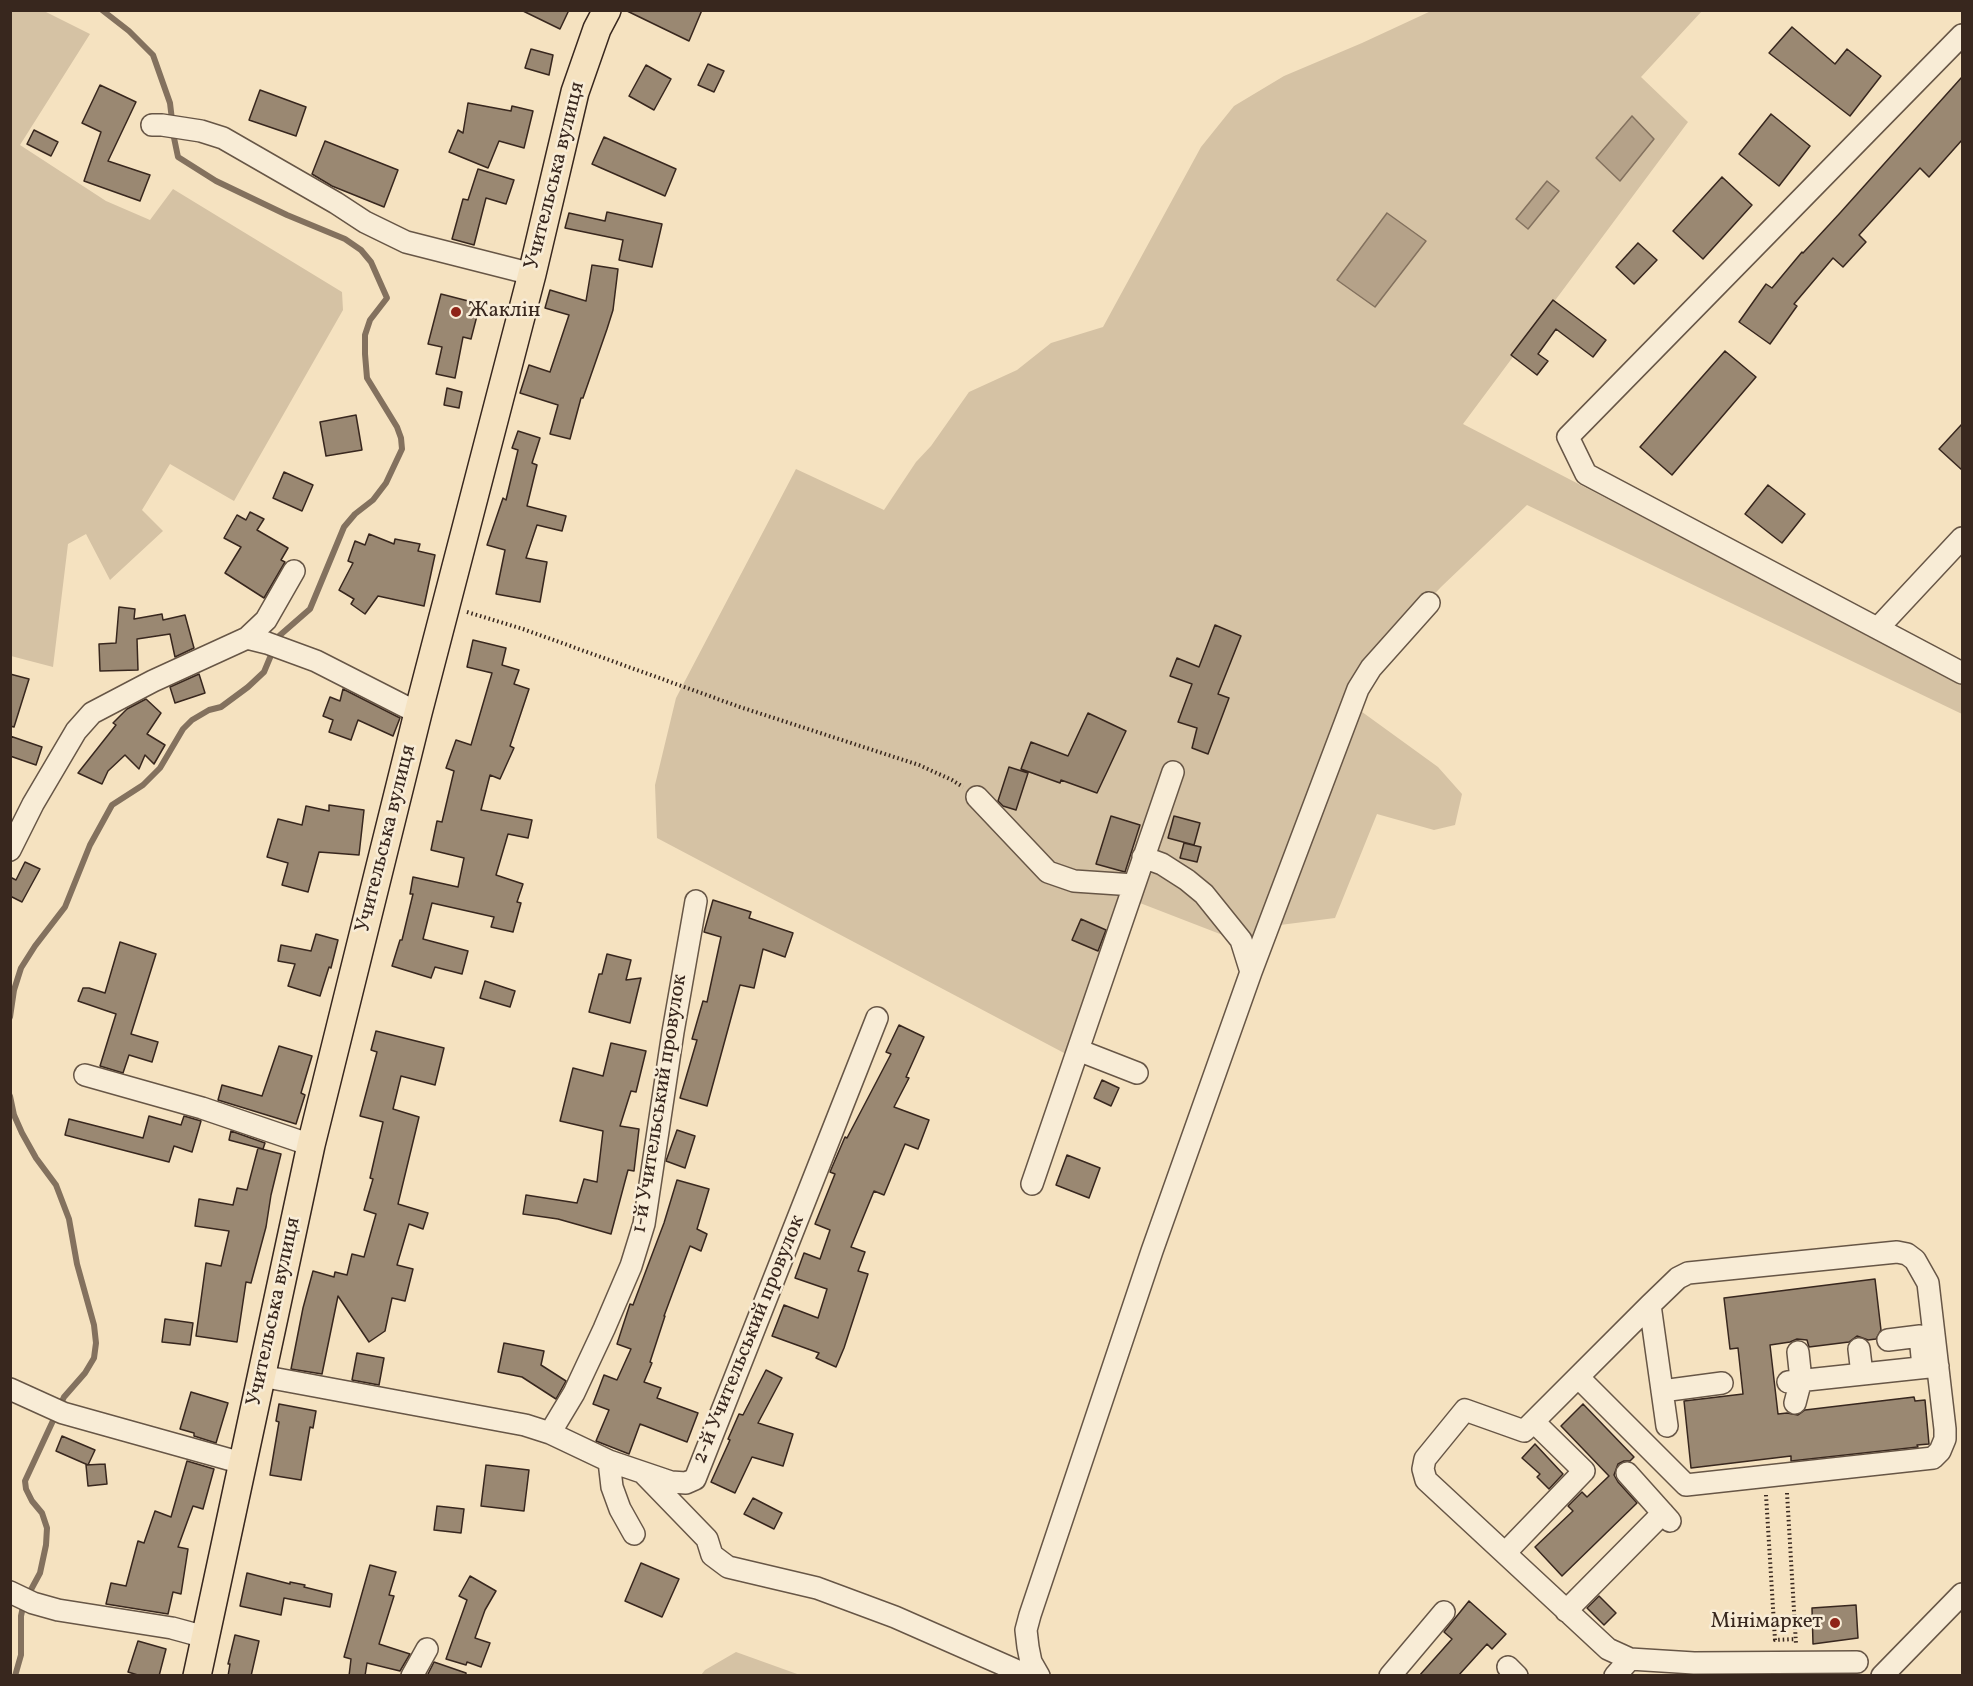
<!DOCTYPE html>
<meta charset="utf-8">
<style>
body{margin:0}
#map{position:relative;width:1973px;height:1686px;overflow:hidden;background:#f5e2c0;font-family:Vollkorn,serif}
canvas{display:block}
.frame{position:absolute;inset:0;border:12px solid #38271e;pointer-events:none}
</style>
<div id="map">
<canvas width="1973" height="1686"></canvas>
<div class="frame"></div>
</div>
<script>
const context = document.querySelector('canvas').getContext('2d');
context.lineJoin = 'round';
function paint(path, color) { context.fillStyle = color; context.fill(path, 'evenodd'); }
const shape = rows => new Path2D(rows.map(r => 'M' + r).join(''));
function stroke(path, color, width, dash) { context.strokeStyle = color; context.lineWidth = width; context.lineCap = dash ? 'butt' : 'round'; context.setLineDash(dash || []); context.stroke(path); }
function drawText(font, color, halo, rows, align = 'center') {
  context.font = font + ' Vollkorn,serif'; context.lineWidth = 5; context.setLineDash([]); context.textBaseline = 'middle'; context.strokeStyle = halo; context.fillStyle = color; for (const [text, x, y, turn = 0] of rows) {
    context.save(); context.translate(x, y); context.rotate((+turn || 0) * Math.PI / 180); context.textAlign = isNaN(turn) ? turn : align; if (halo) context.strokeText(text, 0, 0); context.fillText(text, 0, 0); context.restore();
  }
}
paint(shape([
 [10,11,44,11,90,34,20,145,106,201,150,220,173,189,342,292,343,310,234,501,170,464,142,510,163,531,110,580,86,534,68,544,53,667,11,656],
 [1431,11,1702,11,1641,77,1688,122,1463,424,1962,683,1962,714,1527,505,1441,587,1373,660,1358,709,1438,767,1462,794,1455,825,1434,830,1377,814,1335,918,1272,926,1264,951,1127,898,1066,1054,657,838,655,785,676,698,796,469,884,510,916,462,931,446,969,392,1017,370,1051,343,1103,327,1201,147,1234,106,1284,76,1362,43],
 [1547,182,1559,192,1527,229,1516,219],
 [736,1652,800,1675,701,1675,705,1670]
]), '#d5c2a4');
const water = shape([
 [1632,116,1654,139,1620,181,1596,158,1632,116],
 [1547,181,1559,191,1528,229,1516,219,1547,181],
 [1387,213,1426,241,1375,307,1337,280,1387,213]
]);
paint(water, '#b5a289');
stroke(water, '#83715e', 1.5);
stroke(shape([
 [102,10,129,31,153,55,170,103,172,120],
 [10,1017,14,990,21,968,35,946,65,907,90,845,112,805,143,785,160,768,183,729,192,720,209,710,221,707,248,687,264,672,279,636,310,609,344,527,355,514,373,500,386,483,402,449,401,438,397,427,367,378,365,354,365,335,370,320,387,298,371,262,361,250,345,239,287,215,216,181,178,157,173,133],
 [10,1096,14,1115,22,1133,36,1158,56,1185,69,1219,77,1264,94,1325,96,1343,94,1358,85,1373,64,1397,25,1481,26,1489,32,1501,42,1513,47,1528,46,1545,40,1573,27,1597],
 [15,1676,21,1655,21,1616,24,1602]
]), '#83715e', 6);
const building = shape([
 [521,10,569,10,560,29,521,10],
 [625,10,702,10,689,41,625,10],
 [1792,27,1835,64,1847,49,1881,76,1850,116,1769,53,1792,27],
 [531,49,553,55,549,75,525,68,531,49],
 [708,64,724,71,714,92,698,85,708,64],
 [646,65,671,79,654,110,629,96,646,65],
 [1962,77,1962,140,1929,177,1920,168,1859,235,1866,242,1843,267,1833,258,1794,304,1797,306,1770,344,1739,322,1766,284,1772,288,1802,252,1803,253,1840,213,1962,77],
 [100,85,136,102,108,161,150,175,140,201,84,181,101,132,82,123,100,85],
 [260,90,306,107,296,136,249,120,260,90],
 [468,103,511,111,512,106,533,111,524,148,499,141,488,168,449,152,458,130,463,133,468,103],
 [1771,114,1810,146,1779,186,1739,154,1771,114],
 [34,130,58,142,51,156,27,144,34,130],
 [604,137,676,169,665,196,592,164,604,137],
 [325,141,398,170,384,207,332,186,312,174,325,141],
 [478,169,514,180,506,204,486,198,474,245,452,239,463,199,468,200,478,169],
 [1722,177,1752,205,1703,259,1673,231,1722,177],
 [607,212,662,224,652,267,619,260,623,240,565,228,569,213,605,221,607,212],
 [1638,243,1657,260,1634,284,1616,267,1638,243],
 [592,265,618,269,613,310,607,329,583,398,581,398,570,439,550,434,558,405,520,393,529,365,550,372,569,315,545,308,550,290,586,301,592,265],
 [441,294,480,304,471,339,463,337,455,378,436,374,442,347,428,344,441,294],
 [1553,300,1606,340,1593,357,1556,329,1538,354,1548,361,1537,375,1511,355,1553,300],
 [1725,351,1756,377,1672,475,1640,447,1725,351],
 [447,388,462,392,459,408,444,405,447,388],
 [356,415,362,450,326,456,320,422,356,415],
 [1962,424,1962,470,1939,449,1962,424],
 [518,431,540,438,532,463,537,465,527,506,566,516,562,531,537,525,526,558,547,562,540,602,496,594,505,550,487,545,503,498,506,500,518,450,512,448,518,431],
 [284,472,313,485,302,511,273,498,284,472],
 [1768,485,1805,514,1782,543,1745,514,1768,485],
 [250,512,264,519,257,530,288,548,281,560,285,562,264,598,225,573,241,547,224,538,237,515,246,520,250,512],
 [369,534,394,544,395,539,420,544,418,551,435,555,424,606,378,596,365,614,351,604,354,599,339,590,353,563,348,561,355,541,365,545,369,534],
 [119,607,135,609,134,619,162,614,163,620,185,615,194,648,175,657,170,634,137,639,138,670,100,671,99,644,116,643,119,607],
 [1215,625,1241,636,1218,694,1229,698,1208,754,1192,748,1197,728,1178,722,1192,684,1170,676,1177,658,1199,667,1215,625],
 [473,640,506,648,502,665,519,670,514,684,529,689,510,746,514,748,500,779,490,775,481,810,532,820,528,838,508,834,496,875,523,884,517,902,521,903,513,932,491,927,494,917,432,903,423,939,468,951,462,974,435,967,431,978,392,966,400,940,402,940,413,894,410,894,413,877,458,887,464,858,431,850,437,821,442,822,454,771,446,768,456,740,471,745,492,673,467,667,473,640],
 [10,674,29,679,14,727,10,726,10,674],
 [199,674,205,693,175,703,170,687,199,674],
 [343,689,400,718,393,736,358,720,351,740,329,732,333,720,323,716,330,697,340,701,343,689],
 [146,699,161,713,147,734,165,745,154,764,145,755,139,769,125,755,108,771,102,784,78,773,116,725,113,723,127,709,146,699],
 [1088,713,1126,731,1097,793,1061,780,1060,783,1021,769,1031,742,1068,756,1088,713],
 [10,736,42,747,36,765,10,756,10,736],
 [1009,767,1028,773,1016,810,1003,806,998,801,1009,767],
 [329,805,364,810,359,855,319,852,308,892,282,885,288,863,267,857,278,819,302,825,306,806,329,811,329,805],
 [1111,816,1140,825,1125,872,1096,864,1111,816],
 [1174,816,1200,823,1194,845,1168,838,1174,816],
 [1184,843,1201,847,1197,862,1180,858,1184,843],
 [25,862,40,869,22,902,10,896,10,877,16,880,25,862],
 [713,900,751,912,749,918,793,933,785,957,763,949,754,988,740,985,707,1106,680,1098,697,1040,692,1039,703,1001,707,1002,721,937,704,932,713,900],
 [1081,919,1106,930,1098,951,1072,940,1081,919],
 [316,934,338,940,331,968,329,967,320,996,288,986,295,964,278,961,281,945,311,951,316,934],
 [120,942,156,954,131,1034,158,1042,152,1062,129,1055,123,1073,100,1066,116,1014,78,1001,83,988,89,988,105,993,120,942],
 [607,954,631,960,626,980,641,978,630,1023,589,1012,599,974,602,974,607,954],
 [485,981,515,991,510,1007,480,998,485,981],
 [899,1025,924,1037,906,1077,909,1078,894,1107,929,1120,918,1149,905,1144,884,1195,874,1191,851,1247,865,1252,858,1271,868,1274,844,1348,836,1367,816,1358,819,1353,772,1336,784,1305,818,1318,827,1289,795,1278,804,1253,820,1259,830,1230,815,1224,835,1174,830,1172,845,1137,847,1138,891,1054,886,1052,899,1025],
 [376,1031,444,1048,435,1085,401,1076,393,1109,419,1117,398,1204,428,1213,423,1229,409,1224,397,1265,413,1269,405,1301,392,1298,385,1331,369,1342,338,1296,322,1374,291,1369,303,1308,313,1271,334,1277,335,1272,347,1275,352,1254,364,1257,376,1214,364,1210,373,1179,370,1178,383,1122,360,1116,377,1052,371,1050,376,1031],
 [611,1043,646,1051,636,1092,631,1091,620,1126,639,1129,634,1171,628,1170,611,1234,558,1219,523,1214,526,1195,577,1203,584,1179,597,1182,603,1131,560,1121,573,1068,603,1076,611,1043],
 [279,1046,312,1056,301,1093,305,1095,296,1124,218,1100,222,1085,262,1096,279,1046],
 [1102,1080,1119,1088,1111,1106,1094,1098,1102,1080],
 [149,1116,181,1125,184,1116,201,1121,192,1152,174,1146,169,1162,65,1135,69,1119,143,1138,149,1116],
 [677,1130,695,1136,685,1168,666,1161,677,1130],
 [231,1131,265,1143,263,1149,229,1140,231,1131],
 [258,1148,281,1154,271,1195,266,1227,251,1283,246,1282,237,1342,196,1336,206,1263,221,1266,229,1231,195,1226,199,1199,233,1205,237,1188,247,1190,258,1148],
 [1067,1155,1100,1168,1089,1198,1056,1185,1067,1155],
 [677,1180,709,1189,697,1229,707,1234,701,1251,690,1246,664,1316,665,1316,650,1362,652,1363,644,1382,661,1388,657,1398,698,1413,687,1442,640,1424,629,1454,596,1441,609,1410,593,1404,604,1375,617,1380,631,1349,617,1344,630,1304,633,1305,664,1223,677,1180],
 [1875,1279,1881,1330,1876,1339,1868,1340,1857,1336,1849,1342,1809,1347,1807,1340,1797,1339,1790,1342,1770,1345,1778,1414,1787,1413,1798,1415,1805,1410,1914,1397,1915,1401,1925,1400,1929,1444,1917,1445,1918,1447,1791,1461,1791,1456,1691,1468,1684,1401,1743,1394,1738,1348,1730,1349,1724,1298,1875,1279],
 [165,1319,193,1323,190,1345,162,1342,165,1319],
 [504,1343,544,1351,541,1365,566,1381,556,1399,522,1377,498,1372,504,1343],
 [357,1353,384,1358,379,1385,352,1380,357,1353],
 [766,1370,782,1378,758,1423,793,1434,783,1466,752,1457,735,1493,711,1482,730,1440,728,1439,739,1414,743,1415,766,1370],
 [191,1392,228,1403,216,1443,194,1436,194,1433,180,1429,191,1392],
 [279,1404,316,1411,313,1428,310,1427,301,1480,270,1475,279,1422,276,1421,279,1404],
 [1583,1404,1634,1457,1630,1461,1624,1461,1618,1464,1614,1475,1618,1482,1637,1503,1562,1576,1535,1547,1573,1511,1568,1506,1582,1492,1587,1497,1609,1476,1561,1426,1583,1404],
 [62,1436,95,1450,88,1465,56,1451,62,1436],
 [1535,1444,1563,1474,1549,1489,1537,1477,1540,1474,1522,1458,1535,1444],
 [187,1461,214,1469,203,1509,193,1506,178,1547,188,1549,181,1594,173,1592,168,1614,106,1604,111,1583,126,1586,138,1541,144,1543,155,1511,171,1517,187,1461],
 [105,1464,107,1484,88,1486,86,1465,105,1464],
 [486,1465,529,1470,524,1511,481,1506,486,1465],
 [753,1498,782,1513,774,1529,744,1514,753,1498],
 [437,1506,464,1509,461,1533,434,1530,437,1506],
 [641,1563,679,1579,662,1617,625,1601,641,1563],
 [370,1565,396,1572,389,1595,394,1596,379,1644,410,1654,400,1671,367,1663,365,1676,349,1676,351,1659,344,1657,370,1565],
 [247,1573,290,1584,290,1582,305,1585,304,1587,332,1594,330,1607,284,1598,281,1615,240,1606,247,1573],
 [470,1576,496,1591,485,1610,475,1638,490,1643,481,1667,467,1662,466,1665,446,1659,467,1600,459,1596,470,1576],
 [1599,1596,1616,1613,1604,1625,1587,1608,1599,1596],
 [1469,1601,1506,1634,1492,1649,1487,1644,1458,1676,1419,1676,1452,1639,1444,1632,1469,1601],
 [1856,1605,1858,1638,1813,1644,1812,1608,1856,1605],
 [235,1635,259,1641,251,1676,228,1676,230,1664,228,1664,235,1635],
 [138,1641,166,1649,159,1676,141,1676,128,1672,138,1641],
 [434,1662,466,1673,466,1676,427,1676,434,1662]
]);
paint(building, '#9a8872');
stroke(building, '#38271e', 1.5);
const minor = shape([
 [1962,35,1568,437,1586,474,1962,673],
 [152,125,162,125,201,131,223,138,336,203,365,222,406,242,532,274],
 [1878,628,1962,538],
 [247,638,266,620,294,571],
 [977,797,1048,872,1074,881,1134,885],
 [10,850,33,804,76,731,92,713,153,681,247,638,267,643,316,661,418,713],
 [1143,857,1162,864,1187,880,1204,894,1241,940,1251,972],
 [1078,1050,1137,1073],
 [85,1075,202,1108,311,1145],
 [1032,1184,1173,772],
 [1650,1305,1667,1426],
 [1888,1340,1920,1336,1923,1367],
 [1859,1349,1862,1374],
 [261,1376,525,1425,550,1433,609,1461,671,1482,686,1483,695,1479,877,1018],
 [1578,1377,1686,1485,1933,1458,1940,1451,1945,1439,1945,1429,1928,1283,1915,1260,1907,1254,1897,1252,1688,1273,1678,1278,1650,1305,1524,1431,1465,1410,1425,1459,1423,1469,1426,1480,1608,1649,1630,1659,1694,1663,1857,1662],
 [1788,1382,1938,1366],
 [10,1389,63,1413,242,1463],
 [1662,1391,1722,1383],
 [1795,1403,1801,1380,1798,1352],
 [550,1433,574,1393,604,1329,631,1266,644,1224,673,1032,696,901],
 [609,1461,612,1487,620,1509,634,1534],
 [1627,1473,1670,1521],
 [645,1475,707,1539,712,1555,728,1567,817,1588,895,1617,1029,1676],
 [1505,1553,1584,1471,1534,1422],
 [10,1592,33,1603,58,1610,172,1628,205,1637],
 [1566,1611,1663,1513],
 [1508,1667,1517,1676],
 [412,1676,427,1649],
 [1039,1676,1031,1662,1028,1647,1026,1630,1030,1615,1152,1251,1251,972,1358,689,1371,668,1429,603],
 [1390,1676,1444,1612],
 [1615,1676,1630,1659],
 [1882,1676,1962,1594]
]);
const major = shape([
 [197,1676,311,1145,418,713,532,274,575,92,597,29,607,10]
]);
stroke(minor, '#675646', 24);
stroke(major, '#38271e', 30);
stroke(shape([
 [467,612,523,629,740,707,919,765,952,780,963,787],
 [1787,1493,1796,1644],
 [1766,1495,1775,1640,1796,1639]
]), '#38271e', 4, [1.5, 3]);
stroke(minor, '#f8ecd6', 21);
stroke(major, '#f5e2c0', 27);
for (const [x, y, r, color] of [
 [456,312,6,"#8f2418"],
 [1835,1623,6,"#8f2418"]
]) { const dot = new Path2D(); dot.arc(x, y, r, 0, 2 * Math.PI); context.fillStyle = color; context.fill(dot); stroke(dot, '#f8ecd6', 2); }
drawText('21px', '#38271e', '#f8ecd6', [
 ["Учительська вулиця",556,176,-76],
 ["Учительська вулиця",387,839,-76],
 ["1-й Учительський провулок",661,1104,-81],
 ["Учительська вулиця",275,1312,-78],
 ["2-й Учительський провулок",750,1340,-68]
]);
drawText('21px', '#38271e', '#f8ecd6', [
 ["Жаклін",468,312],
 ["Мінімаркет",1823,1623,"right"]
], 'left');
</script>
